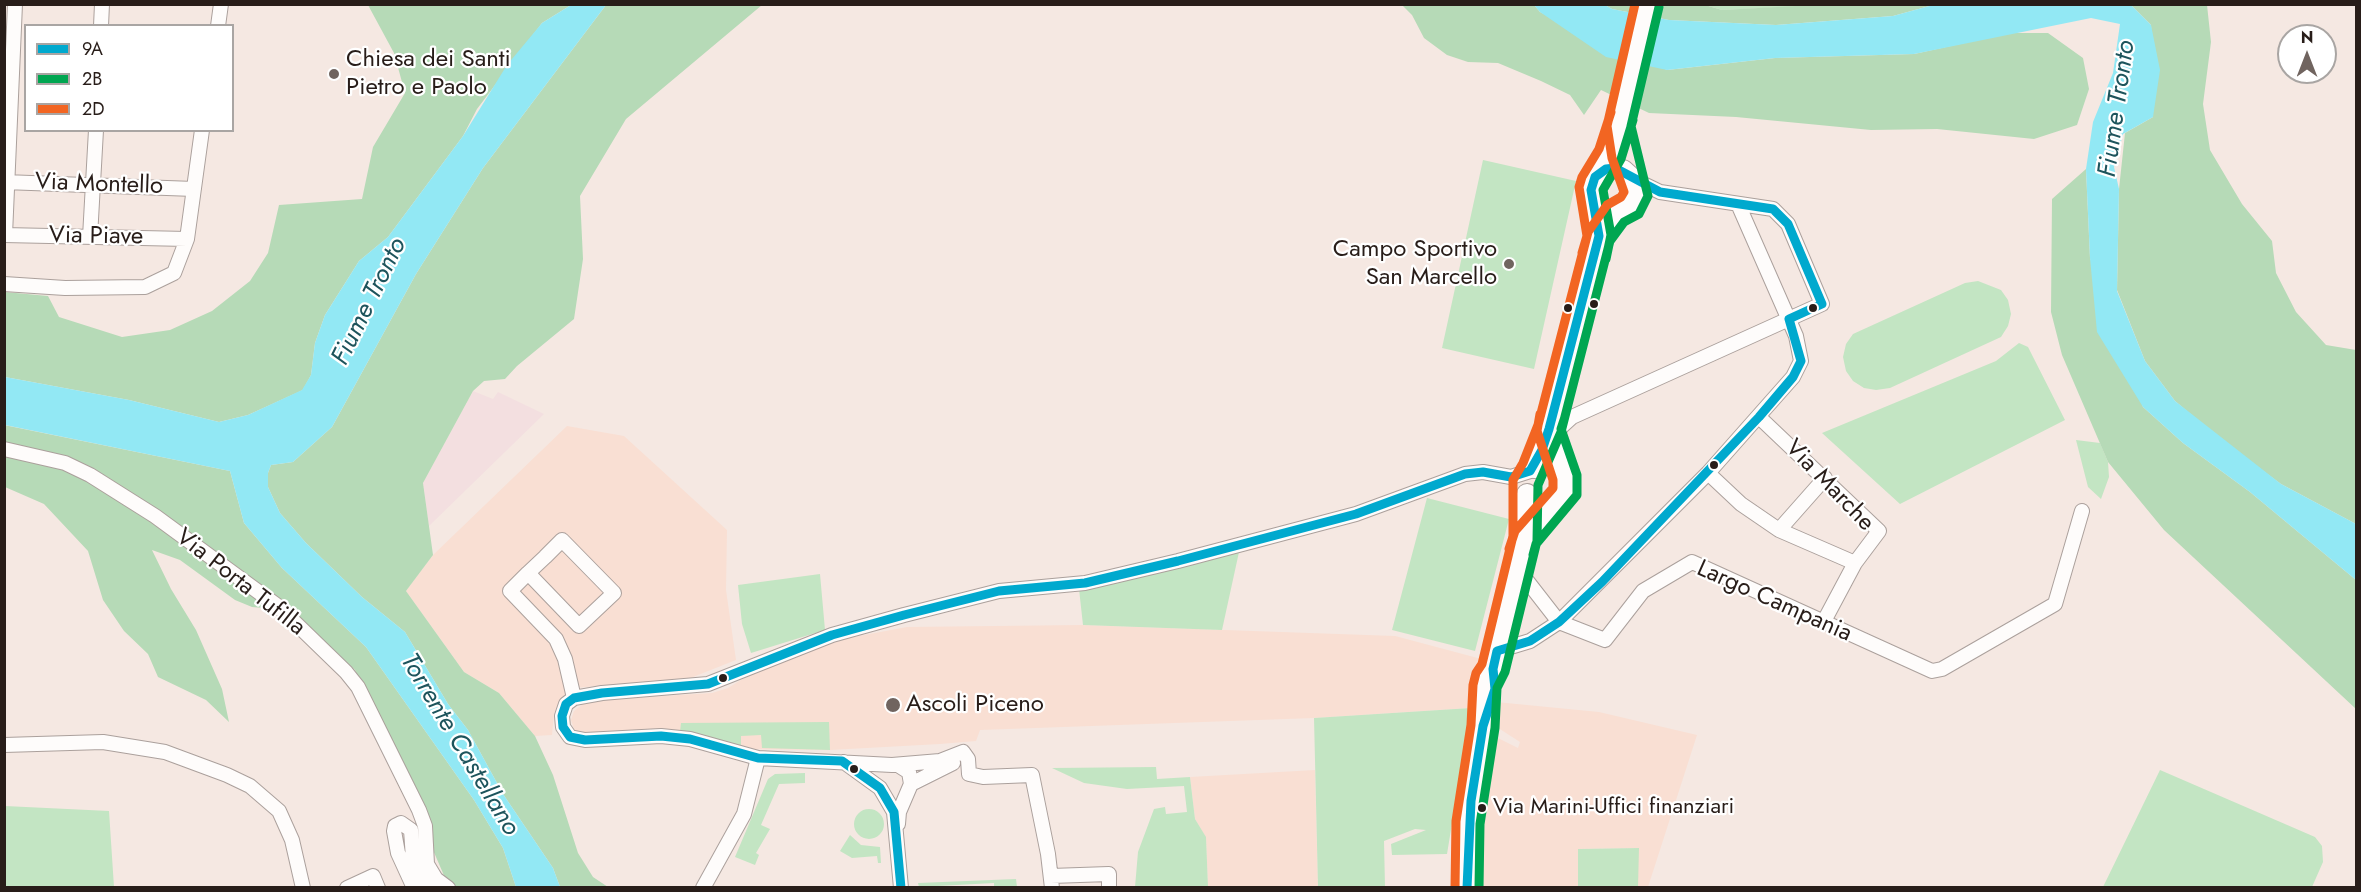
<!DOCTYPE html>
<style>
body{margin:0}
#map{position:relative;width:2361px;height:892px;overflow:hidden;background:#f5e8e2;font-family:Jost,sans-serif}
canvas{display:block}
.frame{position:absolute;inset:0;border:6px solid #281d19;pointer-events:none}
.legend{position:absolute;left:24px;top:24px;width:210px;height:108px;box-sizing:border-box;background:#fff;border:2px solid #a9a5a3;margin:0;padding:8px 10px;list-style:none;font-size:18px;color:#281d19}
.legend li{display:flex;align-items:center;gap:12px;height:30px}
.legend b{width:30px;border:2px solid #a9a5a3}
.north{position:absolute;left:2277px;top:24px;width:60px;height:60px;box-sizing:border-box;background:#fff;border:2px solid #a9a5a3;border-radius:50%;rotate:0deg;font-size:16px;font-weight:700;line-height:24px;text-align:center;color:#281d19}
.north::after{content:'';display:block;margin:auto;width:21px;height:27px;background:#70645f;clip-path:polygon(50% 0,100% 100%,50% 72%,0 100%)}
</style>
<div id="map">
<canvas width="2361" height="892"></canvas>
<div class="frame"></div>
<ul class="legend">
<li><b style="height:8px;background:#00a9ce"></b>9A</li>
<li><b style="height:8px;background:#00a651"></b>2B</li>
<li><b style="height:8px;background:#f26522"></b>2D</li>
</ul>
<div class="north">N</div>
</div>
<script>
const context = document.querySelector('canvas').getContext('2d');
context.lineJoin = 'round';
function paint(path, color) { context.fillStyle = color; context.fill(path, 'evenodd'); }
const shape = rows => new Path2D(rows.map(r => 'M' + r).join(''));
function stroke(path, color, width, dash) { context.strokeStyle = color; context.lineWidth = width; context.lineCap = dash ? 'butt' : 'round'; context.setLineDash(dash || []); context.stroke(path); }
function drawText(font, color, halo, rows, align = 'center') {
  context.font = font + ' Jost,sans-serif'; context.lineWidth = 4.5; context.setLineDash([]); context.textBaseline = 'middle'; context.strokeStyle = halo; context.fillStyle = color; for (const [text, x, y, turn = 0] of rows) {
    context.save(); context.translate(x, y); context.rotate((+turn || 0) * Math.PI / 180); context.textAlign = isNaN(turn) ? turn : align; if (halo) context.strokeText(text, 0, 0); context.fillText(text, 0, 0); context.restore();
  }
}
paint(shape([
 [567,426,624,436,727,530,726,590,736,660,688,679,573,688,564,696,554,713,552,735,535,736,499,693,464,672,406,591,433,555],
 [1083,625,1395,636,1485,660,1471,708,1314,718,980,730,976,741,940,744,830,750,741,749,583,734,574,729,571,720,574,711,583,704,597,700,712,693,728,688,768,663,832,641,907,627],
 [1496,702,1599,712,1697,735,1648,887,1638,887,1638,848,1578,849,1578,887,1476,888,1475,809,1490,734,1518,748,1520,742,1492,724],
 [1315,770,1318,887,1208,887,1206,838,1195,819,1190,777]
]), '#f9dfd3');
paint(shape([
 [473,391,493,399,498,392,544,414,429,526,423,483]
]), '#f3dfe0');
paint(shape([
 [1705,5,1832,5,1722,10],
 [1483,160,1576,181,1534,369,1442,348],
 [1978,281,2001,290,2008,300,2011,314,2008,326,2001,337,1890,388,1876,390,1864,388,1853,381,1846,371,1843,357,1846,344,1853,334,1965,283],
 [2019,343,2028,347,2065,420,1900,504,1822,433,1996,361],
 [2076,440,2100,443,2108,462,2109,477,2101,499,2088,487],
 [1427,498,1509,519,1475,651,1392,630],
 [1239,552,1222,630,1083,625,1079,589,1172,569],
 [820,574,825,630,751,653,742,624,738,585],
 [1471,708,1447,854,1392,855,1391,844,1426,830,1415,829,1384,841,1385,887,1318,887,1314,718],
 [829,722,830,750,762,748,761,735,741,736,741,749,680,732,681,723],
 [1156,767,1157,779,1190,777,1195,819,1206,837,1208,887,1135,887,1138,852,1154,809,1165,807,1166,814,1187,812,1184,786,1127,789,1084,783,1052,768],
 [2160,770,2315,837,2322,846,2323,862,2312,887,2103,887],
 [805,773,805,783,779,784,761,825,770,829,756,853,759,855,755,865,735,857,768,779,775,774],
 [5,806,109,811,114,887,5,887],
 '854 824a15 15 0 1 1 30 0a15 15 0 1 1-30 0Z',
 [850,835,861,845,880,847,881,863,878,863,877,856,852,858,840,851],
 [1639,848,1638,887,1578,887,1578,849],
 [1016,879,1017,887,994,887,994,883,919,887,918,883]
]), '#c3e5c3');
paint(shape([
 [1832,4,1933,5,1893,16,1776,25,1669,20,1612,9,1605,5,1705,5,1722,10],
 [368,5,571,5,542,23,477,109,463,136,388,237,359,261,325,315,315,343,311,375,303,390,248,415,219,422,129,400,5,377,5,292,48,296,59,317,122,337,170,330,212,311,250,281,268,253,279,205,362,199,373,147,405,93,394,53],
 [606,5,762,5,626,119,580,196,583,259,574,319,517,366,505,379,484,381,473,391,423,483,433,555,406,591,464,672,499,693,535,736,553,775,578,853,593,877,608,887,560,887,553,868,503,794,468,730,448,704,405,632,362,597,306,543,280,513,268,487,268,473,271,465,293,462,332,427,416,274,483,168],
 [1402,5,1534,5,1540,12,1667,70,1775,58,1914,54,2010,33,2048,33,2083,58,2089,89,2077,125,2034,139,1937,129,1871,130,1736,117,1649,113,1601,90,1584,115,1570,95,1541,81,1498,63,1468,62,1447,55,1424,38,1412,15],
 [2131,5,2207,5,2211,42,2203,104,2210,150,2242,204,2272,241,2276,273,2296,312,2326,345,2356,350,2356,524,2281,484,2225,443,2175,401,2145,361,2117,290,2119,189,2125,133,2153,117,2151,25],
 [2086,169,2090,258,2143,407,2183,443,2250,492,2356,580,2356,709,2164,530,2108,462,2062,355,2051,312,2052,199],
 [4,425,230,471,244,523,282,568,366,647,474,800,503,848,516,887,449,887,355,670,288,610,252,607,235,600,180,560,152,550,171,589,196,630,222,689,229,722,206,700,158,677,148,654,124,631,103,600,88,551,44,504,5,487]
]), '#b6dab7');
paint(shape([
 [571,5,606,5,483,168,416,274,332,427,293,462,271,465,268,473,268,487,280,513,306,543,362,597,405,632,448,704,468,730,503,794,553,868,560,887,516,887,503,848,474,800,366,647,282,568,244,523,230,471,5,425,5,377,129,400,219,422,248,415,302,390,311,375,315,343,325,315,359,261,388,237,463,136,507,65,542,23],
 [1534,5,1605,5,1612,9,1669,20,1776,25,1893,16,1933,5,2131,5,2151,25,2160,70,2153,117,2123,134,2114,167,2119,189,2117,291,2145,361,2175,401,2281,484,2356,524,2356,580,2250,492,2183,443,2143,407,2097,332,2090,258,2086,169,2093,122,2113,73,2120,24,2091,18,1914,54,1775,58,1667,70,1606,57,1540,12]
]), '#92e8f4');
paint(shape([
 [1633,10,1658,15,1645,69,1621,63]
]), '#f5e8e2');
const street = shape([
 [101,26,102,4],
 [218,26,221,4],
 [4,182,194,189],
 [4,235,187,239],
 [5,235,15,4],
 [90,237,96,130],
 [4,284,65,288,145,287,174,273,187,239,202,130],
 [1759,417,1879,531,1855,563,1823,623],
 [1554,444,1561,427,1572,417,1822,304,1788,224,1773,209,1660,192,1633,179],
 [4,449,65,463,90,475,155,516,279,607,346,672,358,687,419,810,425,826,427,864,436,879,448,888],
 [1708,473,1741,504,1779,530,1855,563],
 [1779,530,1825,478],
 [1517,568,1559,622],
 [528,573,579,626,614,593,562,540,545,557,528,573,510,591,556,639,565,659,574,698],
 [1559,622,1605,640,1643,591,1692,562,1932,671,1942,669,2055,604,2082,511],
 [1497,651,1530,641,1559,622,1708,473,1793,377,1801,361,1796,336,1738,204],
 [4,745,103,742,165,752,227,775,250,786,279,811,292,840,303,888],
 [844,762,880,788,894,812,901,888],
 [911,784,953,763],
 [898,824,899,812,911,784,909,772,898,765],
 [1051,876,1109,874,1109,888],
 [347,888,373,876,378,888],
 [414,888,398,853,394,831,395,826,401,823,411,830,413,858,428,888],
 [703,888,744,814,758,758],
 [1052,888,1048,854,1032,775,983,777,969,774,968,759,963,752,940,761,892,765,758,758,690,739,661,736,585,740,570,737,563,727,562,716,566,704,574,698,602,693,708,684,832,635,904,615,999,591,1085,583,1178,561,1356,514,1465,474,1483,472,1511,477,1530,471]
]);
const secondary = shape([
 [1599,173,1611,168,1623,170,1633,179,1636,186,1635,198,1627,209,1616,213,1605,212],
 [1599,236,1591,190,1593,182,1610,154,1619,126,1647,4],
 [1534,468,1549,429,1599,236,1616,213],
 [1525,538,1565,493,1565,478,1549,429],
 [1483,726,1487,677,1493,669,1525,538,1527,494],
 [1467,888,1471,801,1487,715]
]);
stroke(street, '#aba09c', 16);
stroke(secondary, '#aba09c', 22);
stroke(street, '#fefcfb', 14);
stroke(secondary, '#fefcfb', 20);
stroke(shape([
 [901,888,894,812,880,788,842,761,758,758,690,739,661,736,585,740,570,737,563,727,562,716,566,704,574,698,602,693,708,684,832,635,904,615,999,591,1085,583,1178,561,1356,514,1465,474,1483,472,1511,477,1530,471,1542,450,1549,429,1599,236,1591,190,1595,177,1606,169,1615,168,1660,192,1773,209,1788,224,1822,304,1789,319,1801,361,1793,377,1759,417,1602,582,1559,622,1530,641,1497,651,1493,669,1495,689,1483,726,1471,801,1467,888]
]), '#00a9ce', 9);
stroke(shape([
 [1606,259,1611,235,1603,190,1621,159,1633,120],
 [1533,555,1536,544,1577,495,1577,475,1561,429,1564,420],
 [1479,888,1480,824,1495,728,1497,688,1505,672,1537,541,1538,485,1561,432,1610,241,1624,222,1639,214,1648,196,1631,126,1659,7]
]), '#00a651', 9);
stroke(shape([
 [1582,253,1587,236,1579,187,1582,177,1599,149,1611,112],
 [1509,549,1515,531,1553,488,1553,480,1537,431,1540,414],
 [1455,888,1456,821,1471,725,1473,685,1476,673,1482,664,1513,536,1513,480,1523,463,1538,425,1588,232,1607,205,1621,197,1624,192,1612,158,1607,126,1635,4]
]), '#f26522', 9);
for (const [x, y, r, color] of [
 [334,74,6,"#70645f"],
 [1509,264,6,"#70645f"],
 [1594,304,5,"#281d19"],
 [1568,308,5,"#281d19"],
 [1813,308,5,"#281d19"],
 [1714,465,5,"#281d19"],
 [723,678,5,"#281d19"],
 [893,705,8,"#70645f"],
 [854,769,5,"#281d19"],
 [1482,808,5,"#281d19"]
]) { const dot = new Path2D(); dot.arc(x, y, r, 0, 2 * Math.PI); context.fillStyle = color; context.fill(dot); stroke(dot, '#fff', 2); }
drawText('22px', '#281d19', '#fff', [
 ["Via Marini-Uffici finanziari",1493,808]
], 'left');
drawText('24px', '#281d19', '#fff', [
 ["Chiesa dei Santi",346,60],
 ["Pietro e Paolo",346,88],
 ["Campo Sportivo",1497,250,"right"],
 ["San Marcello",1497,278,"right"],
 ["Ascoli Piceno",906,705]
], 'left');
drawText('24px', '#281d19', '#fff', [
 ["Via Montello",99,185,2],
 ["Via Piave",96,237,1],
 ["Via Marche",1829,486,46],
 ["Via Porta Tufilla",240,583,38],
 ["Largo Campania",1774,602,24]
]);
drawText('italic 26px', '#1d545c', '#fff', [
 ["Fiume Tronto",2118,109,-82],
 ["Fiume Tronto",370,302,-64],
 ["Torrente Castellano",459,745,59]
]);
</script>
